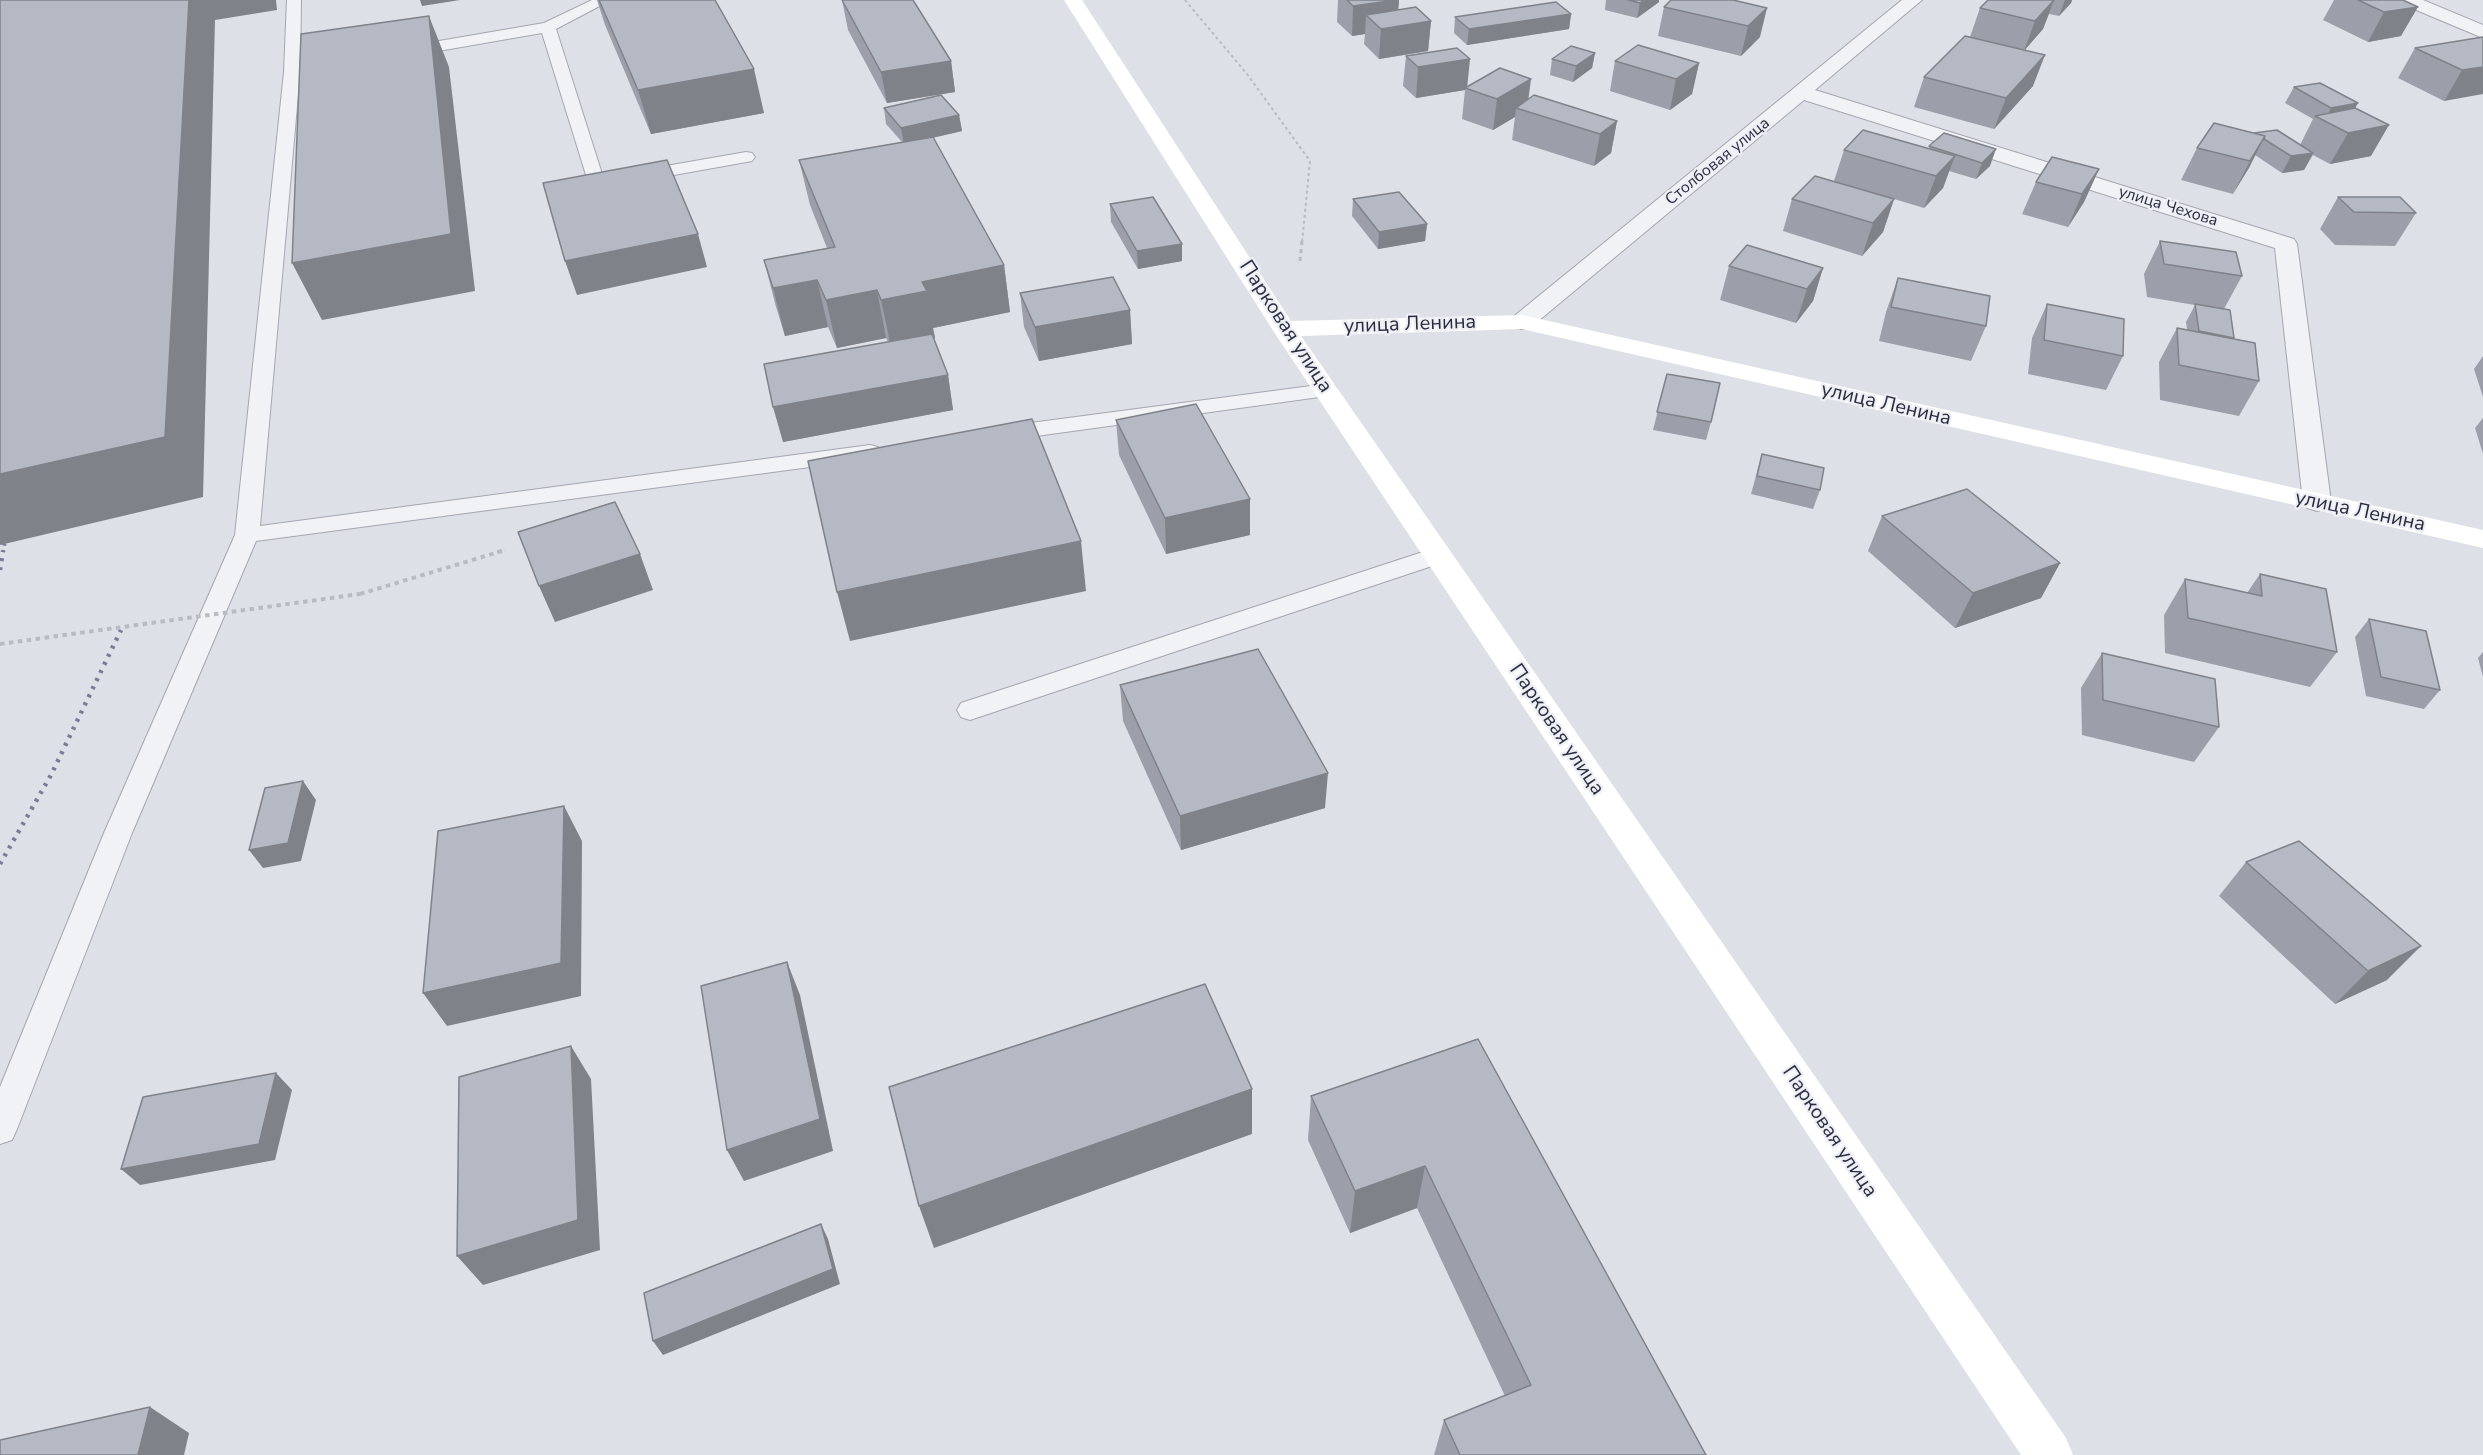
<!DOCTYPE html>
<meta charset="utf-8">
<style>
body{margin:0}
canvas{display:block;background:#dee0e7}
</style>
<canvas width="2483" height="1455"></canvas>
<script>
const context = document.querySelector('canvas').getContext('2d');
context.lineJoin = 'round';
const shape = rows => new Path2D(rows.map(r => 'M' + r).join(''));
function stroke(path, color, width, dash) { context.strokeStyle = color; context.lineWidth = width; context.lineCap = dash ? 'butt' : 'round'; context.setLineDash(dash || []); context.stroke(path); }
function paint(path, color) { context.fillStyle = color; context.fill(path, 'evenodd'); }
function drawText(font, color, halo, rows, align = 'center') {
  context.font = font + ' "Nunito Sans",sans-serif'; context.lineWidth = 4.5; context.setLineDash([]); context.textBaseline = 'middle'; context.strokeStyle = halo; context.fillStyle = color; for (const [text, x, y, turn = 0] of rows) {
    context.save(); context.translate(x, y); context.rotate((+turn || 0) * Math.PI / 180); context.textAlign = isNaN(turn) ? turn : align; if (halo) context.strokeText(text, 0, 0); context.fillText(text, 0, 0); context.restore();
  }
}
const lane = shape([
 [287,0,301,0,300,72,260,526,870,445,878,447,881,452,878,457,870,459,256,541,132,833,17,1129,12,1140,0,1144,0,1087,104,833,235,535,284,72,287,0],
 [592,0,611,0,556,29,603,177,746,152,752,153,755,157,752,161,596,189,590,188,542,33,404,57,396,52,404,47,544,23,592,0],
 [1326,384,1334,385,1337,390,1334,395,1000,441,992,439,989,434,992,429,1000,427,1326,384],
 [1438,547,1447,549,1450,555,1447,561,970,720,961,717,957,710,961,703,1438,547]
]);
const street = shape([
 [1902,0,1922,0,1815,90,2294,239,2297,244,2331,502,2327,508,2317,511,2307,508,2303,502,2275,248,1804,100,1531,327,1522,329,1513,327,1510,322,1513,317,1902,0],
 [2399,0,2423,0,2483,25,2483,38,2402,4,2399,0]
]);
stroke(lane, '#a4a6b1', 2);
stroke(street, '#a4a6b1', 2);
stroke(shape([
 [1185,0,1247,74,1310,161,1302,243]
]), '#b9bbc2', 2, [3, 3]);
stroke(shape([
 [1300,261,1302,241],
 [497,552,505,550]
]), '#b9bbc2', 3, [4, 4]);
stroke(shape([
 [360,594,502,551]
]), '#b9bbc2', 4, [4.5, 4.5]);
paint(lane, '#f1f2f6');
paint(street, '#f1f2f6');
paint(shape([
 [1064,0,1082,0,1291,321,1522,315,2483,530,2483,548,1522,329,1301,336,2066,1438,2073,1455,2021,1455,1272,329,1064,0]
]), '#fff');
stroke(shape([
 [3,552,7,529]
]), '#787d91', 4, [2, 4.5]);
stroke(shape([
 [0,570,3,551],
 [0,864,51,775,121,630]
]), '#787d91', 4.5, [3, 6]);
stroke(shape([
 [0,644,360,594]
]), '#b9bbc2', 4, [4.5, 4.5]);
paint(shape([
 [597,0,715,0,764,113,651,134,605,25],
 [842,0,951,61,955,92,887,103,848,30],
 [1338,0,1399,0,1398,10,1431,21,1428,51,1379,59,1364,44,1365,34,1352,36,1337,22],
 [1606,0,1659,0,1659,2,1637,18,1605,10],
 [1733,0,1760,37,1741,56,1658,36,1664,7],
 [1988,0,2072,0,2071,3,2059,16,2049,14,2043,29,2024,50,2033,86,1994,129,1914,107,1924,77,1970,37,1980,8],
 [2334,0,2403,0,2401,36,2368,42,2323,20],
 [1571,14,1569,29,1467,45,1454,33,1455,17],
 [2483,37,2444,101,2398,78,2415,48],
 [1595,53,1592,68,1573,82,1550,75,1552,59],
 [1406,56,1467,87,1529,99,1617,121,1611,153,1594,166,1512,140,1515,117,1493,130,1462,119,1465,90,1416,98,1403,86],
 [1615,61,1699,63,1692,94,1670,110,1610,91],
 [2294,87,2356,108,2371,156,2330,164,2313,155,2304,170,2282,173,2255,155,2233,194,2181,180,2197,148,2214,123,2300,145,2313,119,2285,103],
 [884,108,959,115,962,131,933,138,1004,265,1010,312,933,328,935,338,934,339,948,375,953,410,783,442,888,342,886,338,837,348,828,327,785,336,776,307,764,260,827,248,810,205,799,160,902,142,886,124],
 [1944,133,1990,166,1976,179,1949,171,1943,188,1924,208,1894,199,1883,232,1862,256,1783,231,1792,199,1834,181,1844,150,1929,148,1929,146],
 [2099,169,2084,202,2068,227,2022,214,2036,182],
 [2338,197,2416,213,2395,246,2335,245,2320,229],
 [1353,199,1427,224,1425,241,1378,249,1352,216],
 [1110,204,1182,261,1138,269,1111,222],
 [2160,241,2242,276,2224,309,2234,338,2234,339,2259,381,2239,416,2160,400,2159,362,2177,328,2187,330,2186,322,2195,305,2147,297,2144,274],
 [1729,266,1823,268,1813,301,1796,323,1720,300],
 [1898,278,1986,326,1971,361,1879,341,1886,312],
 [1020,293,1130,310,1132,344,1039,361,1024,327],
 [2047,304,2123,356,2106,390,2028,374,2032,338],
 [2483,356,2483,397,2474,369],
 [1667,374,1711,422,1706,440,1653,430],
 [2483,418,2483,454,2475,428],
 [1116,420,1250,499,1250,535,1166,554,1119,455],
 [1762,454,1820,490,1813,509,1751,494],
 [1882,516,2060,563,2041,598,1955,628,1868,551],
 [2260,574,2337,652,2310,687,2165,653,2164,615,2185,579,2247,593],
 [2369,619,2440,690,2424,709,2366,696,2355,637],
 [2483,652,2483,677,2478,658],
 [2102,653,2219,727,2194,762,2082,735,2081,688],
 [1120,685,1325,808,1181,850,1123,721],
 [2246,862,2387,980,2335,1004,2219,896],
 [1478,1039,1706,1455,1434,1455,1444,1420,1505,1396,1417,1208,1350,1233,1308,1140,1311,1096]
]), '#9c9fa9');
paint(shape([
 [189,0,276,0,277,10,215,20,203,497,0,545,0,474],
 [420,0,460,0,422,6],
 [1399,0,1397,26,1431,21,1428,51,1379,59,1381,29,1366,15,1365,34,1352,36,1353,6],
 [1644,0,1659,0,1659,2,1637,18,1640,3],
 [2054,0,2043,29,2024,51,2035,21],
 [2065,0,2072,0,2071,3,2059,16],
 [2418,7,2401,36,2368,42,2384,12],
 [1767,8,1760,37,1741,56,1748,26],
 [1571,14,1569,29,1467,45,1469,29],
 [429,16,449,67,475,291,322,320,292,263],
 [1595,53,1592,68,1573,82,1576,66],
 [2045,55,2033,86,1994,129,2006,98],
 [1470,59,1467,89,1465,88,1465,90,1416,98,1418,67],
 [951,61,955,92,887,103,881,72],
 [1699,63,1692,94,1670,110,1676,79],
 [2483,67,2483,94,2444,101,2462,70],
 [754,69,764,113,651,134,638,90],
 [1531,79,1527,110,1516,108,1515,117,1493,130,1497,99],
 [2358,103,2349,119,2325,120,2331,108],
 [959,115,962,131,904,144,901,128],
 [1617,121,1611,153,1594,166,1600,134],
 [2389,125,2371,156,2330,164,2348,133],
 [2265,136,2249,168,2233,194,2250,161],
 [1996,149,1990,166,1976,179,1982,163],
 [2313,153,2304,170,2282,173,2291,156],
 [1955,156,1943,188,1924,208,1936,176],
 [2099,169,2084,202,2068,227,2082,194],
 [1894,199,1883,232,1862,256,1873,223],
 [1427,224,1425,241,1378,249,1379,232],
 [698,234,707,267,577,295,565,261],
 [1182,244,1182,261,1138,269,1137,251],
 [1004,265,1010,312,933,328,935,338,891,347,881,300,922,282],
 [1823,268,1813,301,1796,323,1807,289],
 [817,280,828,327,785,336,773,288],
 [877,290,886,338,837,348,826,300],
 [1130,310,1132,344,1039,361,1035,327],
 [948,375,953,410,783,442,773,407],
 [1250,499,1250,535,1166,554,1165,518],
 [1081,541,1086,591,850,641,837,592],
 [640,554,653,590,555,622,539,586],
 [2060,563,2041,598,1955,628,1973,593],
 [1328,773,1325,808,1181,850,1180,816],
 [303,781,316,800,301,861,263,868,249,850],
 [564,806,582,841,581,996,447,1026,423,993],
 [2421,946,2387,980,2335,1004,2368,971],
 [787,962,800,995,833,1151,744,1181,727,1150],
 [571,1046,591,1079,600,1250,483,1285,457,1256],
 [276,1073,292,1090,275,1160,140,1185,121,1169],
 [1252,1089,1252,1134,934,1248,919,1206],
 [1425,1166,1417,1208,1350,1233,1355,1191],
 [821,1224,828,1239,840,1284,663,1355,653,1341],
 [150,1407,189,1433,184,1455,138,1455]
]), '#7f8289');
const building = shape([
 [0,0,189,0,165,437,0,474,0,0],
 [599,0,715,0,754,69,638,90,599,0],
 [842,0,913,0,951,61,881,72,842,0],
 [1347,0,1396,0,1353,6,1347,0],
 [1628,0,1644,0,1640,3,1628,0],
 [1671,0,1733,0,1767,8,1748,26,1664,7,1671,0],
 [1988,0,2054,0,2035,21,1980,8,1988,0],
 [2358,0,2403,0,2418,7,2384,12,2358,0],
 [1556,2,1571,14,1469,29,1455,17,1556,2],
 [1416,7,1431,21,1381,29,1366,15,1416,7],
 [429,16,451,234,292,263,301,34,429,16],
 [1965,36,2045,55,2006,98,1924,77,1965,36],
 [2483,37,2483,67,2462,70,2415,48,2483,37],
 [1638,45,1699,63,1676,79,1615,61,1638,45],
 [1571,46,1595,53,1576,66,1552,59,1571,46],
 [1457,48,1470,59,1418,67,1406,56,1457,48],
 [1500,68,1531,79,1497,99,1465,88,1500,68],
 [2320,83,2358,103,2331,108,2294,87,2320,83],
 [941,95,959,115,901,128,884,108,941,95],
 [1534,95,1617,121,1600,134,1516,108,1534,95],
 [2355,108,2389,125,2348,133,2315,116,2355,108],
 [2214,123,2265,136,2250,161,2197,148,2214,123],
 [1863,130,1955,156,1936,176,1844,150,1863,130],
 [2277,130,2313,153,2291,156,2264,139,2265,136,2254,133,2277,130],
 [1944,133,1996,149,1982,163,1929,146,1944,133],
 [933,137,1004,265,922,282,927,291,881,300,877,290,826,300,817,280,773,288,764,260,835,247,799,160,933,137],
 [2052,157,2099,169,2082,194,2036,182,2052,157],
 [667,160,698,234,565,261,543,183,667,160],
 [1815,176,1894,199,1873,223,1792,199,1815,176],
 [1399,192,1427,224,1379,232,1353,199,1399,192],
 [1153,197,1182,244,1137,251,1110,204,1153,197],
 [2338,197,2400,197,2416,213,2354,212,2338,197],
 [2160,241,2236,252,2242,276,2164,264,2160,241],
 [1747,245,1823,268,1807,289,1729,266,1747,245],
 [1113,277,1130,310,1035,327,1020,293,1113,277],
 [1898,278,1990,296,1986,326,1891,307,1898,278],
 [2047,304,2124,319,2123,356,2044,340,2047,304],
 [2195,304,2230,310,2234,338,2199,331,2195,304],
 [2177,328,2255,343,2259,381,2179,365,2177,328],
 [932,334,948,375,773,407,764,364,932,334],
 [1667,374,1720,383,1711,422,1657,412,1667,374],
 [1196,404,1250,499,1165,518,1116,420,1196,404],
 [1032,419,1081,541,837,592,808,461,1032,419],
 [1762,454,1824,468,1820,490,1757,476,1762,454],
 [1967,489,2060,563,1973,593,1882,516,1967,489],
 [615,502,640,554,539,586,518,532,615,502],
 [2260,574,2326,589,2337,652,2188,618,2185,579,2262,596,2260,574],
 [2369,619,2426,631,2440,690,2381,677,2369,619],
 [1258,649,1328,773,1180,816,1120,685,1258,649],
 [2102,653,2215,679,2219,727,2103,700,2102,653],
 [303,781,288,843,249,850,265,788,303,781],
 [564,806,561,963,423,993,438,831,564,806],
 [2299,841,2421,946,2368,971,2246,862,2299,841],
 [787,962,820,1119,727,1150,701,986,787,962],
 [1205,984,1252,1089,919,1206,889,1087,1205,984],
 [1478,1039,1706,1455,1460,1455,1444,1420,1531,1385,1425,1166,1355,1191,1311,1096,1478,1039],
 [571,1046,578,1220,457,1256,459,1077,571,1046],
 [276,1073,259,1144,121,1169,143,1097,276,1073],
 [821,1224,833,1269,653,1341,644,1293,821,1224],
 [150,1407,138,1455,0,1455,0,1440,150,1407]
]);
paint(building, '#b5b9c4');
stroke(building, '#7f8289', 1.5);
drawText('16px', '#282c3e', '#edeff5', [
 ["Столбовая улица",1718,162,-39],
 ["улица Чехова",2168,207,17]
]);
drawText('20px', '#282c3e', '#edeff5', [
 ["улица Ленина",1410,325,-2],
 ["Парковая улица",1285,327,57],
 ["улица Ленина",1886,405,13],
 ["улица Ленина",2360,512,12],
 ["Парковая улица",1556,730,56],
 ["Парковая улица",1829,1132,56]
]);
</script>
